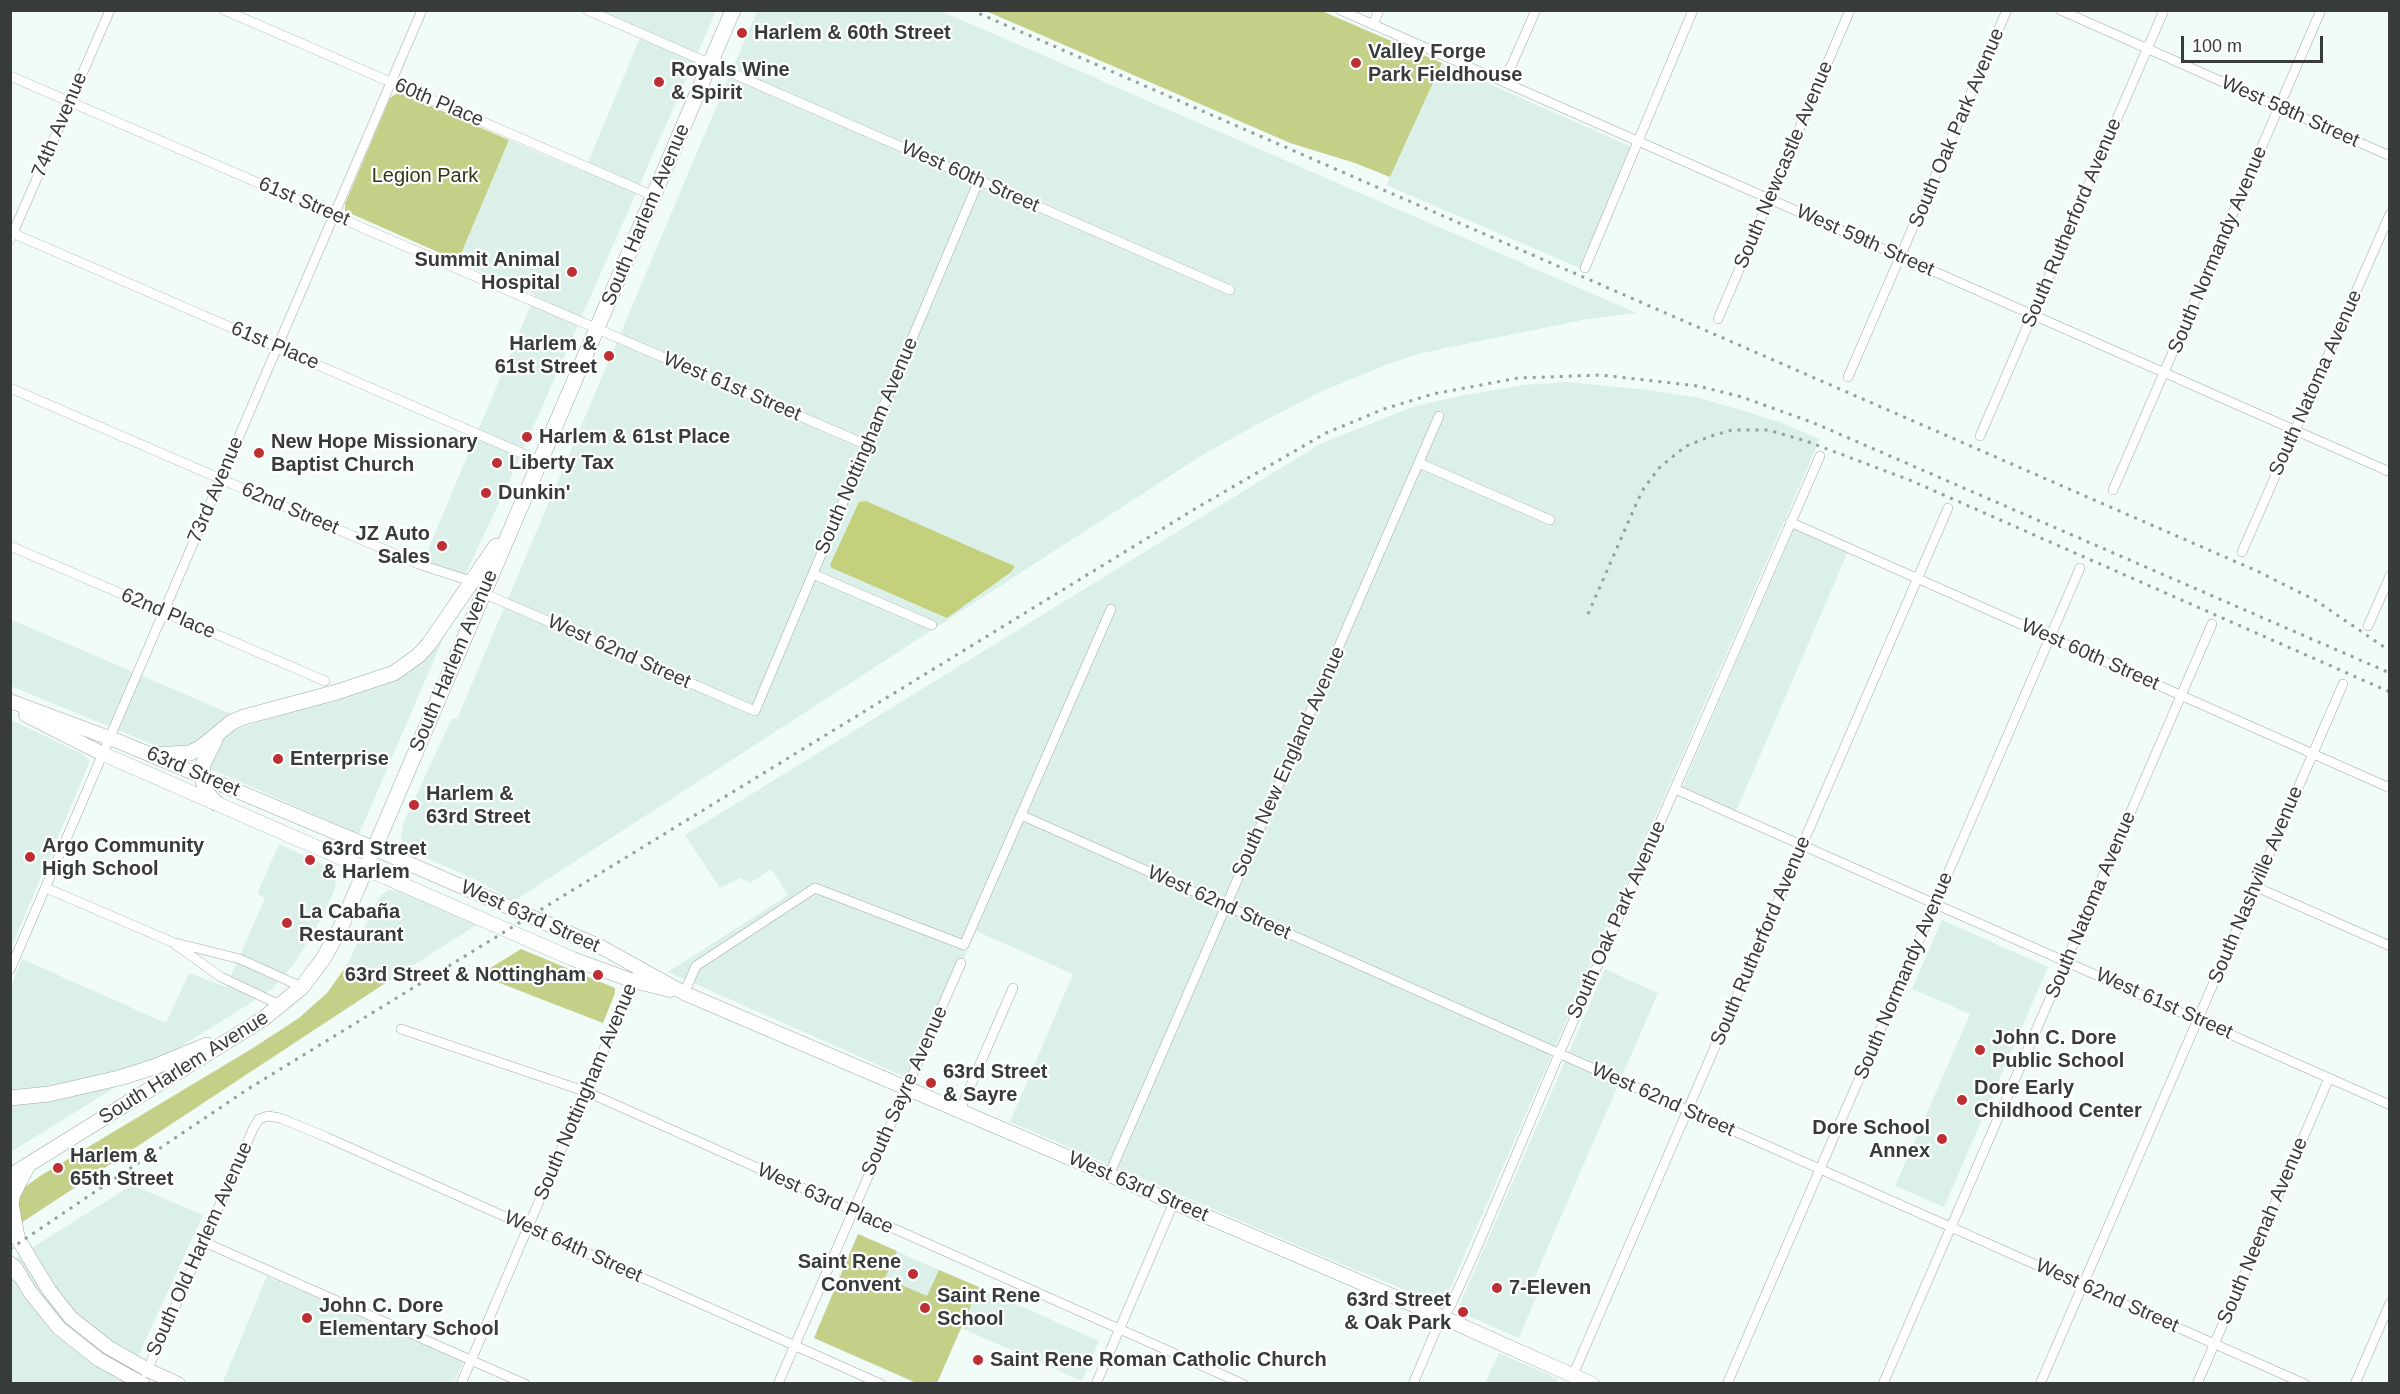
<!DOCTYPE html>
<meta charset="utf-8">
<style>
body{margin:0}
#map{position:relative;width:2400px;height:1394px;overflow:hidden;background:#f1fcf8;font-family:Helvetica,sans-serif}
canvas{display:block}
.frame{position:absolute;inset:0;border:12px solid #373c3a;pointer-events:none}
.scale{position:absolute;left:2181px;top:36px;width:142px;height:27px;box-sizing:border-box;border:3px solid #373c3a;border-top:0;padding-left:8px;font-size:18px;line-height:21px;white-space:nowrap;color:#373c3a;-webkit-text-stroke:4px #fff;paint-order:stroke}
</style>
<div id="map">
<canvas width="2400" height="1394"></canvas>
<div class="frame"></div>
<div class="scale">100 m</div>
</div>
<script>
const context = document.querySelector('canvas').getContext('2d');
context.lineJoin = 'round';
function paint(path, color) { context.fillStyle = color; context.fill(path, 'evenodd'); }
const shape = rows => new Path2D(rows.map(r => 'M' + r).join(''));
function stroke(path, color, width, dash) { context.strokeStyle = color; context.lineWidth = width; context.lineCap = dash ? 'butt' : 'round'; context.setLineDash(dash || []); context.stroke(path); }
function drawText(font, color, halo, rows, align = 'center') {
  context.font = font + ' Helvetica,sans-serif'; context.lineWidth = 4.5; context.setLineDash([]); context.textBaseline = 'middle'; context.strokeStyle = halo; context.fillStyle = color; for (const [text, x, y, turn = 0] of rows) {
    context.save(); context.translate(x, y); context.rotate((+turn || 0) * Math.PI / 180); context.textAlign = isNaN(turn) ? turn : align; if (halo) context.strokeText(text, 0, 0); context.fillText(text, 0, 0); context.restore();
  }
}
paint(shape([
 [591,11,716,11,509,482,462,581,422,564,535,295,458,261,509,140,584,172,642,33],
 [757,11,941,11,1637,313,1587,319,1422,353,1388,364,1318,393,1256,425,1204,454,514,901,476,880,413,852,404,846,401,837,403,824,452,718,457,719],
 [1442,63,1634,148,1582,269,1386,185],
 [1566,382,1649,390,1700,398,1780,422,1820,439,1445,1300,1433,1301,1341,1264,1010,1122,1073,974,976,931,912,1080,668,972,788,895,771,869,750,883,740,878,720,888,685,835,1320,444,1415,406,1465,395,1523,385],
 [1795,526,1849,549,1735,814,1681,790],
 [10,619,233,715,194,747,171,752,11,686],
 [444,637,359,834,206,767,222,739,237,729,308,706,416,664],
 [11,720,83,754,90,761,11,948],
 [279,844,321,863,331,871,336,880,334,891,320,921,294,964,273,988,246,1006,11,1152,11,986,22,959,166,1023,189,973,226,987,265,898,257,894],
 [388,890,396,890,411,895,478,924,387,982,347,965,377,901,380,896],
 [1942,920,2048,967,1944,1207,1895,1186,1970,1014,1912,989],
 [1605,969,1658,993,1534,1279,1542,1283,1519,1338,1464,1314,1459,1306],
 [132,1185,203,1215,126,1383,11,1384,11,1261],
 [858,1234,1099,1341,1082,1381,961,1328,937,1383,917,1384,814,1338],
 [267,1276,464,1361,454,1383,222,1384],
 [1499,1353,1558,1379,1557,1383,1485,1383]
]), '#dcf0ea');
paint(shape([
 [986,11,1322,11,1442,63,1390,177,1355,163,1290,143],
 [396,94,403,94,509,140,458,261,345,211,345,204,390,98],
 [521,949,615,988,615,993,603,1023,479,975],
 [347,965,387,982,21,1223,17,1199,25,1187,40,1176,253,1048,299,1018,327,993],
 [858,1234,897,1251,885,1278,927,1296,939,1270,979,1287,937,1383,917,1383,814,1338]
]), '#c4cf87');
paint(shape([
 [866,501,991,556,1015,566,1011,572,947,618,832,568,830,565,859,502]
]), '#c4d07b');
const street = shape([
 [224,10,654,196],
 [587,10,1230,290],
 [1340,10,2390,472],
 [2060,10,2390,156],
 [1373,25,1379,10],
 [10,76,867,445],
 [1504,82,1536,10],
 [10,232,540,461],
 [10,240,110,10],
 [1585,268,1693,10],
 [1718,319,1850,10],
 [1848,377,2007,10],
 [10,388,418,564,471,581],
 [1980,436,2164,10],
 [1419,463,1550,520],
 [2113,490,2321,10],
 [1790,522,2390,788],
 [10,546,325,681],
 [2242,552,2390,214],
 [813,574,932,625],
 [483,593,755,711,979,180],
 [2368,626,2390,576],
 [1675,789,2390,1105],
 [1021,815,2305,1384],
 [2254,886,2390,946],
 [46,888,172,942,240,959,302,987],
 [176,945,221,977,282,1006],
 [10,970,422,10],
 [684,993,696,966,815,888,964,945,1111,609],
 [401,1029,587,1092,1243,1384],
 [960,1110,1013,988],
 [1109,1175,1439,416],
 [204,1242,525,1384],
 [146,1373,253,1129,259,1119,268,1116,280,1118,326,1137,881,1384],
 [1573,1375,1948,508],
 [461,1384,635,977],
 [778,1384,961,963],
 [1096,1384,1174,1202],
 [1413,1384,1435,1332,1451,1305,1475,1252,1559,1054,1820,456],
 [1727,1384,2080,568],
 [1883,1384,2212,624],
 [2040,1384,2343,684],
 [2197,1384,2329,1078],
 [2355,1384,2390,1303]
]);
const secondary = shape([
 [10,701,120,742,373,848,603,948,684,993,1444,1318,1592,1384],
 [26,715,103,754,573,959,633,981,670,990],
 [12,1229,49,1290,71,1318,108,1347,148,1370,178,1384],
 [15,1267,30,1292,59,1328,98,1359,143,1384]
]);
const primary = shape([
 [215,740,203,764,202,776,206,792,216,803],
 [152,755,190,753,200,748,232,722,244,717,337,692,394,673,419,655,429,644,496,546],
 [10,1098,49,1094,119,1078,154,1067,207,1045],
 [10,1176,263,1019,302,987,323,959,340,929,733,10],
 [17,1237,11,1203,13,1194,28,1165],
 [10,1264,20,1276]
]);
stroke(street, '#9faaa7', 10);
stroke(secondary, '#9faaa7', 15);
stroke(primary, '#9faaa7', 16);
stroke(street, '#fff', 9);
stroke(secondary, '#fff', 14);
stroke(primary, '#fff', 15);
stroke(shape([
 [971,10,2257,571,2315,600,2390,651],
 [1588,614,1637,502,1644,488,1660,467,1686,446,1714,435,1732,430,1768,430,1806,441,1912,481,2390,692],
 [10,1249,248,1089,1198,507,1326,433,1384,409,1433,394,1518,378,1601,375,1698,386,1742,397,1814,423,2390,673]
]), '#979f9c', 3, [3, 6]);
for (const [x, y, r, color] of [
 [742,33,6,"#be2f33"],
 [1356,63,6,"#be2f33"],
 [659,82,6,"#be2f33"],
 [572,272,6,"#be2f33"],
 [609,356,6,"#be2f33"],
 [527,437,6,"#be2f33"],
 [259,453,6,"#be2f33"],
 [497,463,6,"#be2f33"],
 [486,493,6,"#be2f33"],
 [442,546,6,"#be2f33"],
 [278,759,6,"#be2f33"],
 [414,805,6,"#be2f33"],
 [30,857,6,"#be2f33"],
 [310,860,6,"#be2f33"],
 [287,923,6,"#be2f33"],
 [598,975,6,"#be2f33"],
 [1980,1050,6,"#be2f33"],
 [931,1083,6,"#be2f33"],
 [1962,1100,6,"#be2f33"],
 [1942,1139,6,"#be2f33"],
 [58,1168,6,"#be2f33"],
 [913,1274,6,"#be2f33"],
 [1497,1288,6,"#be2f33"],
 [925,1308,6,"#be2f33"],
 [1463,1312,6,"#be2f33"],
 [307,1318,6,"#be2f33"],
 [978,1360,6,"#be2f33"]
]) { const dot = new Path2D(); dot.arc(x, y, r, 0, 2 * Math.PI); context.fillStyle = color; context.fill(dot); stroke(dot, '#fff', 2); }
drawText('bold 20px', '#373c3a', '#fff', [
 ["Harlem & 60th Street",754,33],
 ["Valley Forge",1368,52],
 ["Park Fieldhouse",1368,75],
 ["Royals Wine",671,70],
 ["& Spirit",671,93],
 ["Summit Animal",560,260,"right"],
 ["Hospital",560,283,"right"],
 ["Harlem &",597,344,"right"],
 ["61st Street",597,367,"right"],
 ["Harlem & 61st Place",539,437],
 ["New Hope Missionary",271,442],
 ["Baptist Church",271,465],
 ["Liberty Tax",509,463],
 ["Dunkin'",498,493],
 ["JZ Auto",430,534,"right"],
 ["Sales",430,557,"right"],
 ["Enterprise",290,759],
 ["Harlem &",426,794],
 ["63rd Street",426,817],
 ["Argo Community",42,846],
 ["High School",42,869],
 ["63rd Street",322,849],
 ["& Harlem",322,872],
 ["La Cabaña",299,912],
 ["Restaurant",299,935],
 ["63rd Street & Nottingham",586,975,"right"],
 ["John C. Dore",1992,1038],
 ["Public School",1992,1061],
 ["63rd Street",943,1072],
 ["& Sayre",943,1095],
 ["Dore Early",1974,1088],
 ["Childhood Center",1974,1111],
 ["Dore School",1930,1128,"right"],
 ["Annex",1930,1151,"right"],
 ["Harlem &",70,1156],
 ["65th Street",70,1179],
 ["Saint Rene",901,1262,"right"],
 ["Convent",901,1285,"right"],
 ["7-Eleven",1509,1288],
 ["Saint Rene",937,1296],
 ["School",937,1319],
 ["63rd Street",1451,1300,"right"],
 ["& Oak Park",1451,1323,"right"],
 ["John C. Dore",319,1306],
 ["Elementary School",319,1329],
 ["Saint Rene Roman Catholic Church",990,1360]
], 'left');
drawText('20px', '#373c3a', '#fff', [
 ["60th Place",439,103,23],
 ["West 58th Street",2290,112,24],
 ["74th Avenue",60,125,-67],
 ["South Oak Park Avenue",1957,128,-67],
 ["South Newcastle Avenue",1784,165,-67],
 ["West 60th Street",970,177,24],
 ["61st Street",304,202,23],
 ["South Harlem Avenue",646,215,-67],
 ["South Rutherford Avenue",2072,223,-67],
 ["West 59th Street",1865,241,24],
 ["South Normandy Avenue",2218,250,-67],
 ["61st Place",275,346,23],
 ["South Natoma Avenue",2316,383,-66],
 ["West 61st Street",732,387,23],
 ["South Nottingham Avenue",867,446,-67],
 ["73rd Avenue",216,490,-67],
 ["62nd Street",290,509,23],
 ["62nd Place",168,614,23],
 ["West 62nd Street",619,652,24],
 ["West 60th Street",2090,655,24],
 ["South Harlem Avenue",454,661,-67],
 ["South New England Avenue",1289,762,-66],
 ["63rd Street",193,772,23],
 ["South Nashville Avenue",2256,885,-67],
 ["West 62nd Street",1219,903,24],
 ["South Natoma Avenue",2091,905,-67],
 ["West 63rd Street",530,917,24],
 ["South Oak Park Avenue",1617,920,-66],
 ["South Rutherford Avenue",1761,941,-67],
 ["South Normandy Avenue",1904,976,-67],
 ["West 61st Street",2164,1004,24],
 ["South Harlem Avenue",184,1068,-32],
 ["South Sayre Avenue",905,1091,-66],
 ["South Nottingham Avenue",586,1092,-67],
 ["West 62nd Street",1663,1100,24],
 ["West 63rd Street",1138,1187,23],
 ["West 63rd Place",825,1199,24],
 ["South Neenah Avenue",2263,1231,-67],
 ["West 64th Street",573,1247,24],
 ["South Old Harlem Avenue",200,1249,-66],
 ["West 62nd Street",2107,1296,24]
]);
drawText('20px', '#323612', '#fff', [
 ["Legion Park",425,176]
]);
</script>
